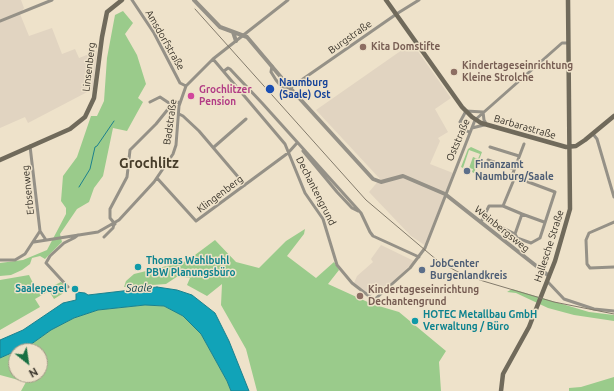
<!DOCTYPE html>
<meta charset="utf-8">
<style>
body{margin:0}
#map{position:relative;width:614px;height:391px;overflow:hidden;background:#eee2ca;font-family:Ubuntu,sans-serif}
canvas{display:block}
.north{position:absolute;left:8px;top:343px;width:40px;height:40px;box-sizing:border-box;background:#eee2ca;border:1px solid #a49b89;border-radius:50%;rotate:150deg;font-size:11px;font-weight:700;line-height:16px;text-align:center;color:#363128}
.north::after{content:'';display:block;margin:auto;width:14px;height:18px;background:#197043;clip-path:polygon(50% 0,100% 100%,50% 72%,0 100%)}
</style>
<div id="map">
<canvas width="614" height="391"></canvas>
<div class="north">N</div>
</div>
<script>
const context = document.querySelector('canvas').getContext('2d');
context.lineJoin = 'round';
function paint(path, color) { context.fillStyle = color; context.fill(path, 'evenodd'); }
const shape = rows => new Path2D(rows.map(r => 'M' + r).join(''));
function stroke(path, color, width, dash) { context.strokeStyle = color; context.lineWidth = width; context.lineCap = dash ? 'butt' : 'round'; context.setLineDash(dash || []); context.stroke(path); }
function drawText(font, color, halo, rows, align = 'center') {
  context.font = font + ' Ubuntu,sans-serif'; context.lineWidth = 3; context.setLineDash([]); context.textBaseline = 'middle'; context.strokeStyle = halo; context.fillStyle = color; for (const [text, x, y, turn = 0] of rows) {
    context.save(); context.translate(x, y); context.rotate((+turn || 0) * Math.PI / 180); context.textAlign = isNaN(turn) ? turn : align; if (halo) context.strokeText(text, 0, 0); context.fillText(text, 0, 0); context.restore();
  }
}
paint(shape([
 [0,0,21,0,24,8,20,14,29,36,52,28,62,54,75,49,79,58,97,51,93,89,28,123,25,117,0,128],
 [412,43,451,98,435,109,448,132,438,138,440,141,430,164,453,173,426,246,411,236,369,192,380,179,316,110],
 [381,245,414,261,395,281,368,297,354,283,357,276,373,262,371,259]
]), '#e1d4c1');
paint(shape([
 [123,11,133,23,125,34,137,55,146,84,138,98,143,102,127,131,113,128,103,176,94,188,89,202,77,209,60,234,62,242,45,259,40,256,32,258,30,264,22,270,11,275,0,276,0,263,23,260,47,250,66,214,66,208,61,201,63,176,77,157,91,116,97,116,104,101,107,58,115,15],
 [471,147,482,152,474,173,472,172,473,169,469,168,473,157,478,159,480,154,469,150,463,168,461,167,468,149],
 [305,229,304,234,287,256,316,278,334,262,339,270,328,284,372,304,399,312,446,351,439,362,441,391,257,391,246,349,221,305,222,284,207,296,187,285,190,278,178,276,166,284,124,287,126,281,134,274,187,261,215,240,236,262,259,268,286,241],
 [29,275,38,293,61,282,67,287,62,294,54,299,49,291,35,299,40,307,0,330,0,280],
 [512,289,589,312,614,315,614,321,574,315,548,308,516,293,507,292],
 [145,305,164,306,183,316,201,334,227,381,231,391,21,391,26,382,0,375,0,358,16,352,16,375,40,375,40,351,18,351,30,345,51,330,74,318,98,310],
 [614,377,614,391,569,391,569,388,581,387]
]), '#9acb8b');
const water = shape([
 [157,287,177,290,192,295,215,313,229,341,249,391,231,391,227,381,201,334,183,316,164,306,145,305,98,310,74,318,51,330,30,345,0,358,0,340,23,330,63,303,76,300,76,292,85,293,88,295,157,287]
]);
paint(water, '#11a3b8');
stroke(water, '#1c818d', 1);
stroke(shape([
 [79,187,90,169,95,147,97,146,114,121]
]), '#1c818d', 1);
stroke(shape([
 [132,0,154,33,180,83,186,86],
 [0,21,52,0],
 [213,59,285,144,305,193,323,219,337,265,352,283,374,300,410,268,425,248,475,120,562,43,568,43],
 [272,66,271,72,276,80,281,86,291,89],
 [224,71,228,68,230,69,262,103,361,213,370,232,373,236,419,257],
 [290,88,398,13,419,0],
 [150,102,160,97,172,105],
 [179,114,183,116,199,131,245,185],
 [472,128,484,125],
 [469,132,463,129,460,122,466,111,483,112,484,120,487,125],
 [593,134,597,139,614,197],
 [30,146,40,231,46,240],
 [214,147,246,119],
 [490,147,519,156],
 [303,151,337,192,352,208,358,211],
 [488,160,514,169],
 [515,177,503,206,522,214,515,234],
 [157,178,196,221,288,153,297,143],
 [522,214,544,222],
 [481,222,489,206,503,206],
 [491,222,515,234,517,238,531,243,540,238,555,192,515,177,513,173,524,144],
 [614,222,589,233,586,240,587,264,590,268,614,267],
 [115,224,110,218,110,209,127,177,130,150,156,124,173,103,180,102],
 [104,237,113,228,114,224],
 [34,242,98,232,119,220,154,182,173,154,176,145,179,106,186,86,213,59,288,0],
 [0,260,15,260,25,254,40,231],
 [547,281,564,299,594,309,614,311],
 [68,287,46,263,50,256,64,243,74,238,78,235]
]), '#959187', 3);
stroke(shape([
 [194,0,220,27,247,37,291,89,373,179,381,182,403,176,445,194,549,276],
 [233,32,236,41]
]), '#959187', 4);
stroke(shape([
 [386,0,462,107,472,117,481,123,566,147,576,146,585,140,614,116],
 [0,160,70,129,85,117,94,98,102,37,107,12,122,0],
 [501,391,503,374,529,327,555,261,570,209,568,0]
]), '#706a5b', 4.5);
stroke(shape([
 [195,9,366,200,438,261,458,272,483,281,554,302,614,314]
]), '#827a6b', 1);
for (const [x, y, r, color] of [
 [363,47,4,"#8d6e63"],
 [454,72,4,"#8d6e63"],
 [270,89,5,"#1a4fb4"],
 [191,96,4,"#d1479c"],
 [467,171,4,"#5c6f8a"],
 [138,267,4,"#0f9aa8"],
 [422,270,4,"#5c6f8a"],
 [75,289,4,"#0f9aa8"],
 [360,296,4,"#8d6e63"],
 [415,321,4,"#0f9aa8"]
]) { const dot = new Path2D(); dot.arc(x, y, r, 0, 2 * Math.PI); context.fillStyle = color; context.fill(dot); stroke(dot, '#eee2ca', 1.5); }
drawText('10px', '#363128', '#eee2ca', [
 ["Burgstraße",350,37,-35],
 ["Amsdorfstraße",165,40,60],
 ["Linsenberg",89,67,-83],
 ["Badstraße",170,122,-82],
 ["Barbarastraße",525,127,16],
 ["Oststraße",458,140,-67],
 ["Erbsenweg",28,190,-96],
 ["Dechantengrund",316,191,63],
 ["Klingenberg",220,194,-37],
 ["Weinbergsweg",502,229,39],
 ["Hallesche Straße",549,246,-72]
]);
drawText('bold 10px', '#785e54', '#eee2ca', [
 ["Kita Domstifte",371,47],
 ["Kindertageseinrichtung",462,66],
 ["Kleine Strolche",462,78],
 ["Kindertageseinrichtung",368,290],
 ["Dechantengrund",368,302]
], 'left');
drawText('bold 10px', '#164399', '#eee2ca', [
 ["Naumburg",279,83],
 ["(Saale) Ost",279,95]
], 'left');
drawText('bold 10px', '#b23c85', '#eee2ca', [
 ["Grochlitzer",199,90],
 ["Pension",199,102]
], 'left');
drawText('bold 10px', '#4e5e75', '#eee2ca', [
 ["Finanzamt",475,165],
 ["Naumburg/Saale",475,177],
 ["JobCenter",430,264],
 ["Burgenlandkreis",430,276]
], 'left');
drawText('bold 10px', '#0d838f', '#eee2ca', [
 ["Thomas Wahlbuhl",146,261],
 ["PBW Planungsbüro",146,273],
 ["Saalepegel",67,289,"right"],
 ["HOTEC Metallbau GmbH",423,315],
 ["Verwaltung / Büro",423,327]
], 'left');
drawText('italic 11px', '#104750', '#eee2ca', [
 ["Saale",139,288,-1]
]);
drawText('bold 14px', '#463c29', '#eee2ca', [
 ["Grochlitz",149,163]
]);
</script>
